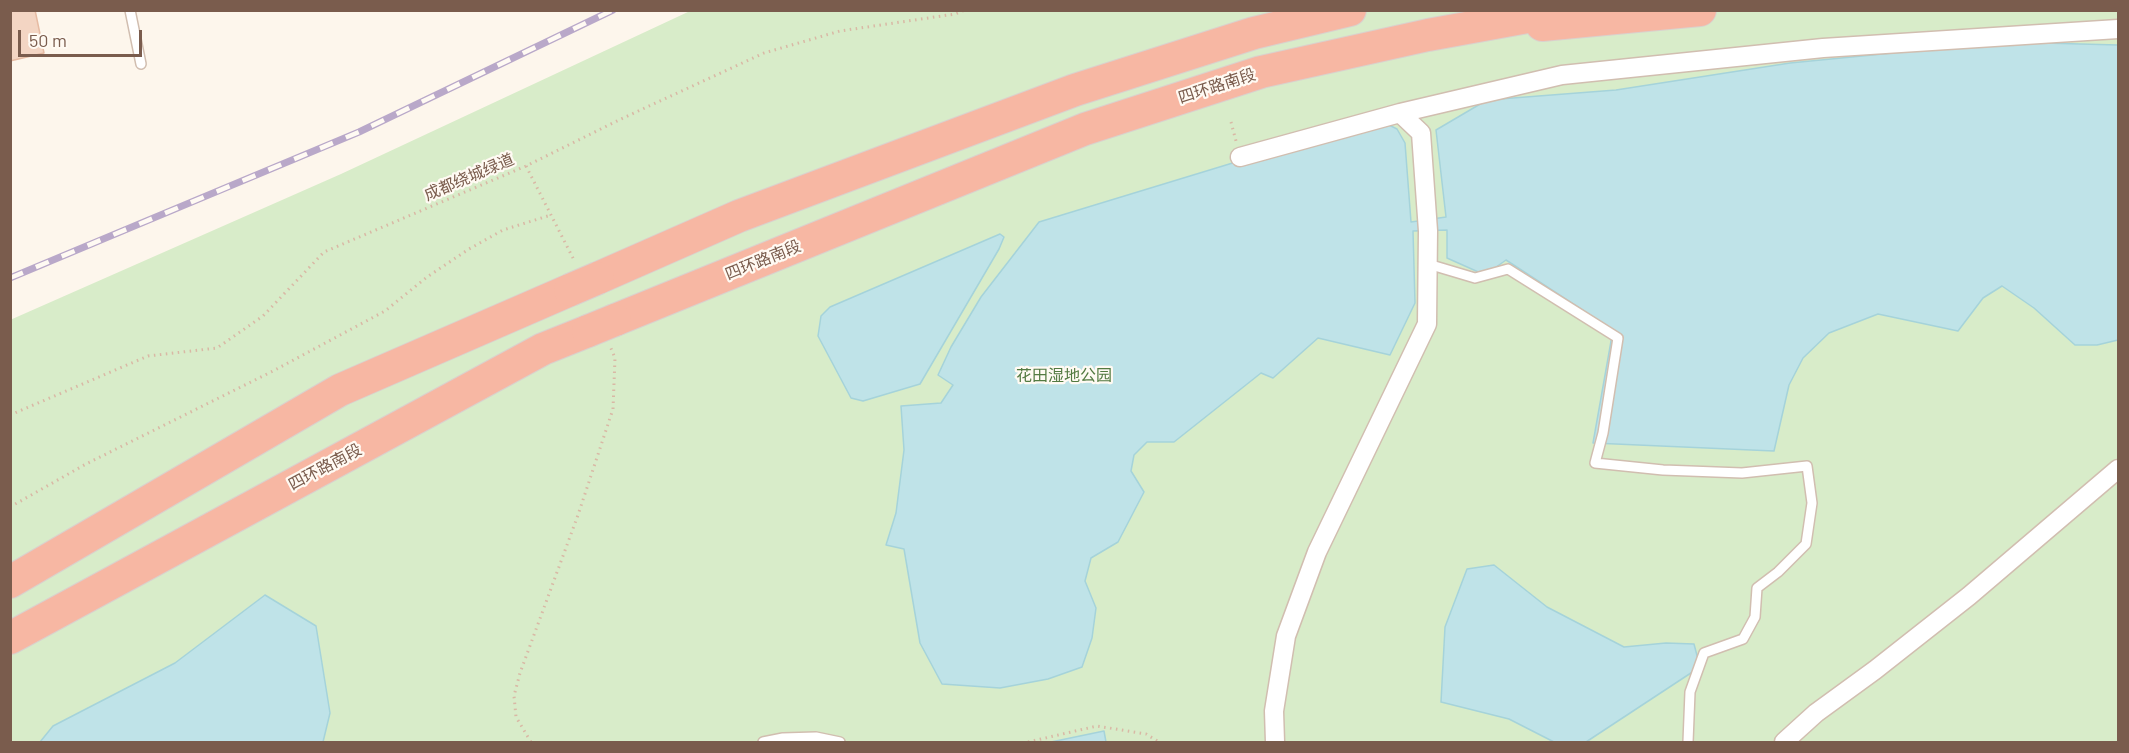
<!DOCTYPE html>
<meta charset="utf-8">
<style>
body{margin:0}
#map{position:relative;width:2129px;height:753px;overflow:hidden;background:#fdf6ec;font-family:Barlow,sans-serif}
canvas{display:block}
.frame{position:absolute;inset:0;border:12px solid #7a5c4d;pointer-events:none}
.scale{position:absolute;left:18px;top:30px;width:124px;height:27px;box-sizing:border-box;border:3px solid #7a5c4d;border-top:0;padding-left:8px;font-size:18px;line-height:21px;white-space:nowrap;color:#7a5c4d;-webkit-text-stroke:4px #fffaf3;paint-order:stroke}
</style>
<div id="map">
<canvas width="2129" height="753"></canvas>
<div class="frame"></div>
<div class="scale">50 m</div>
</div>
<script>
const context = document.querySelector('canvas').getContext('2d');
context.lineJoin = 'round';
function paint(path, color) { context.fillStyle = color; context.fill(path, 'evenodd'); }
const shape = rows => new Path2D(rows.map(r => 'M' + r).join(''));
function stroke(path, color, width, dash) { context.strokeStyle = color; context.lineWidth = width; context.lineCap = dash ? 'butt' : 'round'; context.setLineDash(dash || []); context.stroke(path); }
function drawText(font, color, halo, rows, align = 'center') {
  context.font = font + ' Barlow,"Noto Sans SC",sans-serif'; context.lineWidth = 4.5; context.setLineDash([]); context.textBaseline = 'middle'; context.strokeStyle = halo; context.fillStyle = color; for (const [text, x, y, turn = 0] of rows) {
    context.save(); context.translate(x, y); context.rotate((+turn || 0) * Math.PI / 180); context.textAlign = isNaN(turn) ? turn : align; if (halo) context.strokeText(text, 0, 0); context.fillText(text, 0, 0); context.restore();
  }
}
paint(shape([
 [690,11,2118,11,2118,742,11,742,10,320,341,174]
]), '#d8ecc9');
const water = shape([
 [2006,42,2118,45,2118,340,2097,345,2075,345,2034,308,2002,286,1983,298,1958,331,1878,314,1829,333,1803,358,1789,385,1774,451,1593,443,1613,330,1506,260,1485,275,1447,258,1447,230,1413,231,1415,303,1390,355,1318,338,1273,378,1261,373,1174,442,1147,442,1134,455,1131,471,1144,492,1118,542,1091,558,1085,581,1096,608,1092,638,1082,667,1048,679,1000,688,942,684,920,643,904,549,886,545,896,513,904,450,901,406,941,403,953,385,938,375,951,347,981,297,1039,222,1377,119,1397,129,1405,143,1411,222,1446,217,1436,130,1487,100,1616,90,1790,63,2006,42],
 [1000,234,1004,237,999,249,920,384,863,401,851,398,818,336,821,316,830,307,1000,234],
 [1494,565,1547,607,1624,647,1666,643,1694,644,1700,667,1586,742,1554,742,1509,719,1441,702,1445,627,1467,569,1494,565],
 [265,595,316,626,330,713,323,742,40,742,53,726,175,663,265,595],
 [1104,731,1106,742,1051,742,1104,731]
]);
paint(water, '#bfe3e8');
stroke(water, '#a5d3da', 1.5);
const building = shape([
 [10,10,35,10,44,53,10,61,10,10]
]);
paint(building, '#f3d5c3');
stroke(building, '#e6bba3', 1.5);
const service = shape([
 [130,10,141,64],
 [1428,264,1475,278,1508,269,1618,338,1603,433,1595,463,1663,470,1742,473,1807,466,1812,503,1806,544,1778,572,1757,588,1755,617,1743,639,1704,653,1690,692,1688,742],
 [763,742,783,738,816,737,840,742]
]);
const minor = shape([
 [1400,113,1562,75,1823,48,2118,29],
 [1240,157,1400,113,1421,133,1428,231,1427,324,1317,552,1286,636,1274,711,1275,742],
 [1784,742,1816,713,1875,670,1969,596,2118,469]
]);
const motorway = shape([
 [1542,25,1700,10],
 [598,278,739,216,1075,90,1254,33,1350,10],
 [615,320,1085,129,1261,72,1428,35,1566,10],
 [10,582,340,390,570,290],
 [10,638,543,349,588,331]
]);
stroke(service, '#d1beb0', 12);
stroke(minor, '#d1beb0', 21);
stroke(motorway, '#dad1cd', 34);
stroke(shape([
 [1231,122,1236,141],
 [526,166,575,262],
 [10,415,148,356,217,348,263,316,324,252,526,166,621,119,764,53,840,31,955,14,965,10],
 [10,507,86,464,273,371,385,311,427,277,469,249,503,230,551,215],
 [531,742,516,717,514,696,520,673,578,515,613,409,615,358,610,346],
 [1028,742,1097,726,1146,734,1159,742]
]), '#d9b8a5', 3, [1.5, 4.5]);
stroke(service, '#fff', 9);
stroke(minor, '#fff', 18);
stroke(motorway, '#f7b7a3', 32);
const rail = shape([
 [10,278,359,132,613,10]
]);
stroke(rail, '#b9a8c9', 7);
stroke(rail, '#fffaf3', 4.5, [14]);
const motorwayBridge = shape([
 [570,290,598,278],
 [588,331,615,320]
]);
stroke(motorwayBridge, '#dad1cd', 34, []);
stroke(motorwayBridge, '#f7b7a3', 32);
drawText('16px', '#7a5c4d', '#fffaf3', [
 ["四环路南段",1217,86,-18],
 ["成都绕城绿道",469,177,-23],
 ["四环路南段",763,260,-22],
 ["四环路南段",325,467,-28]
]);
drawText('16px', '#537a41', '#fffaf3', [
 ["花田湿地公园",1064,376]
]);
</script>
